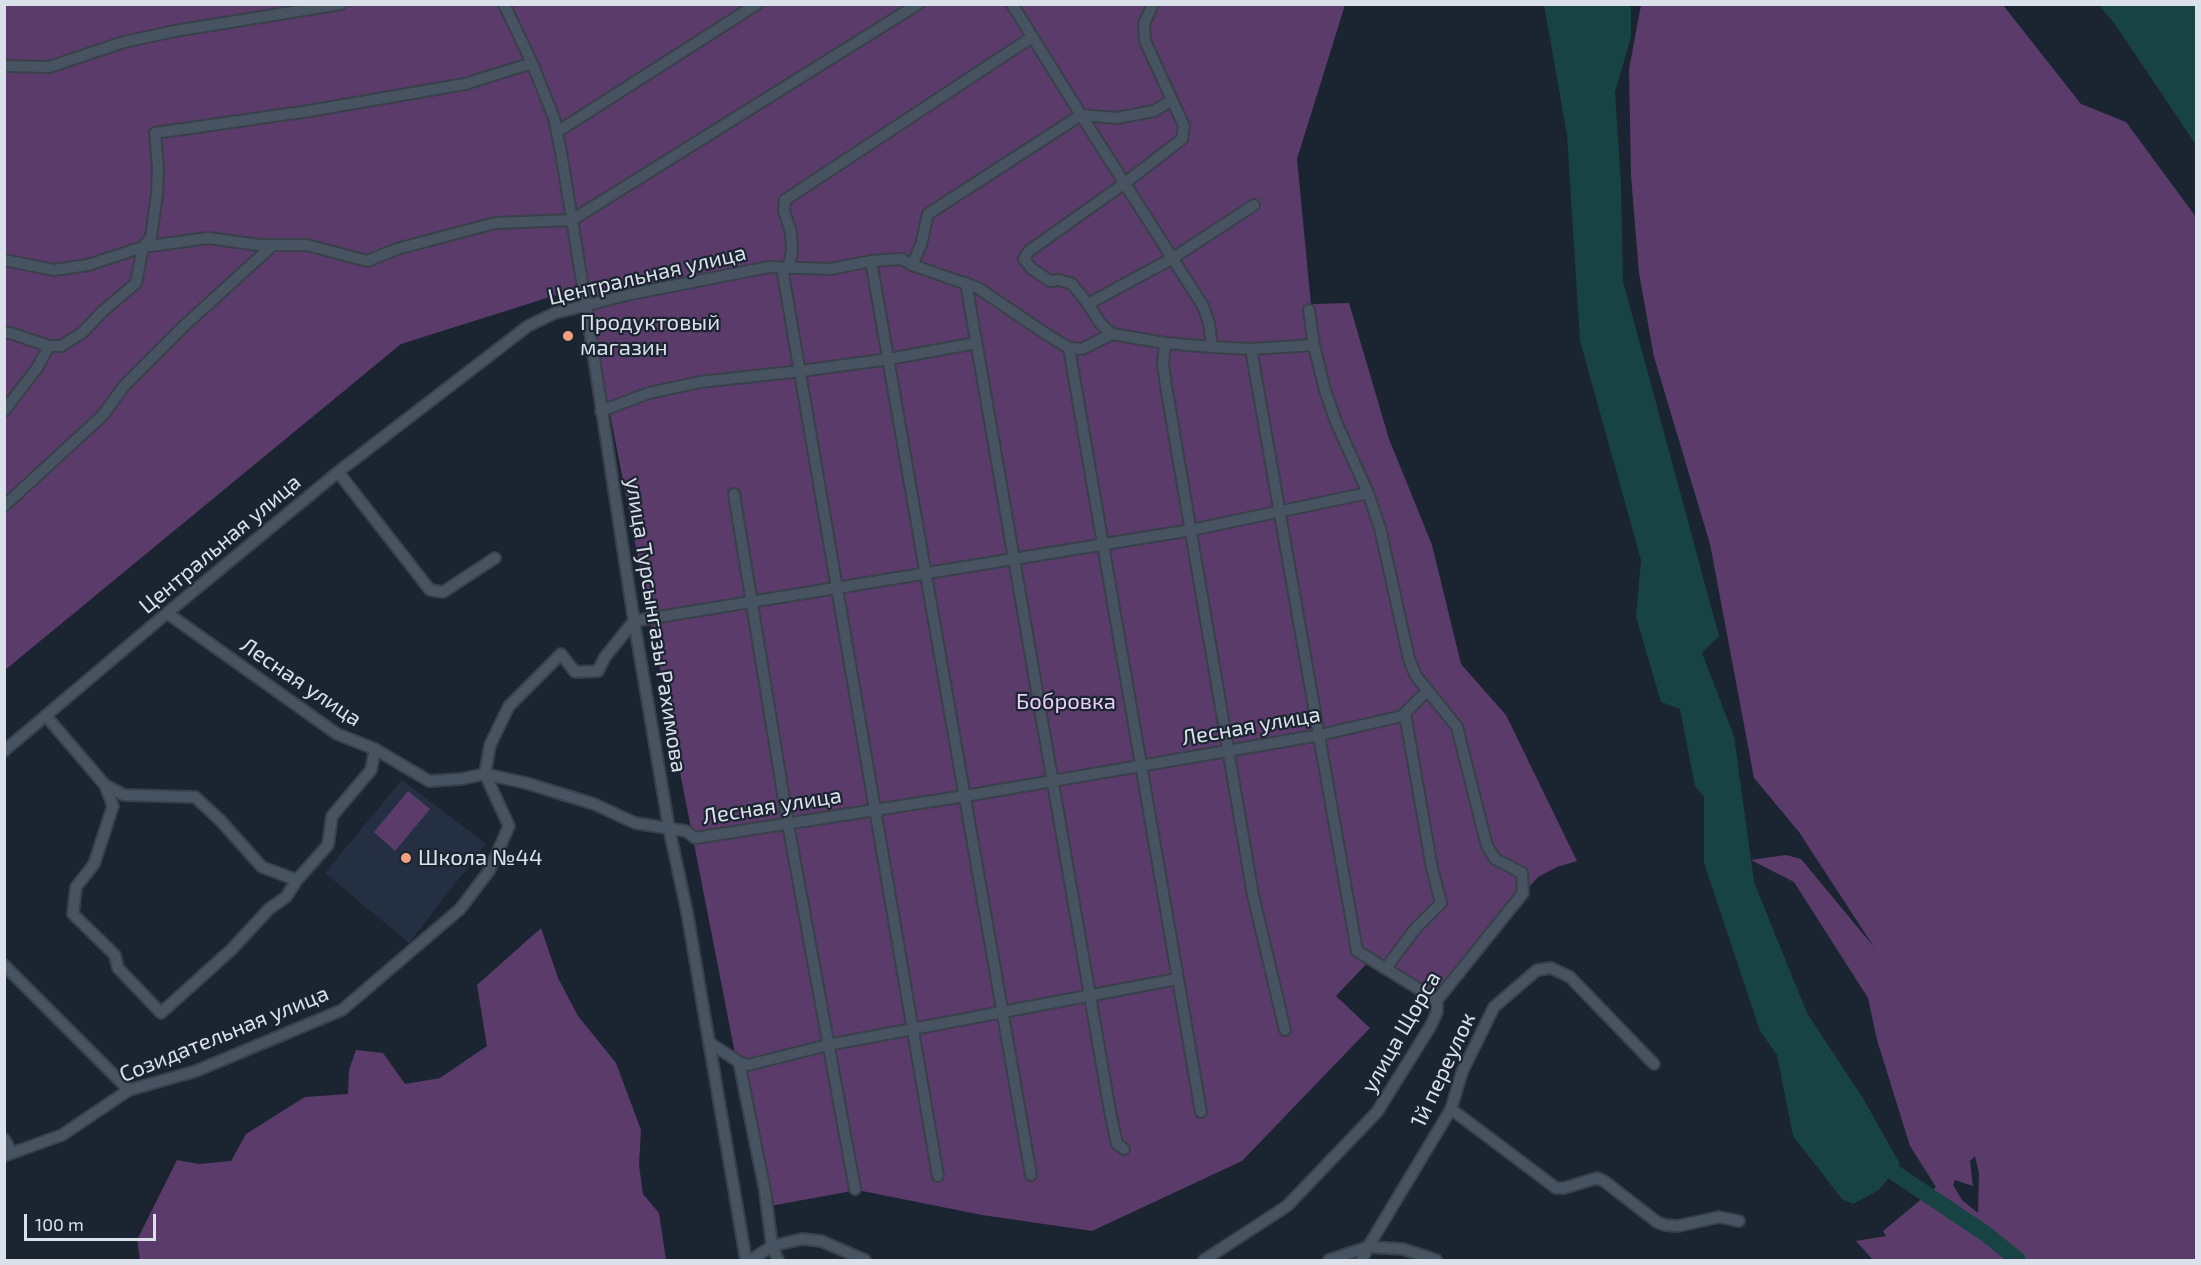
<!DOCTYPE html>
<meta charset="utf-8">
<style>
body{margin:0}
#map{position:relative;width:2201px;height:1265px;overflow:hidden;background:#1b2431;font-family:"Exo 2",sans-serif}
canvas{display:block}
.frame{position:absolute;inset:0;border:6px solid #dbe1ea;pointer-events:none}
.scale{position:absolute;left:24px;top:1214px;width:132px;height:27px;box-sizing:border-box;border:3px solid #dbe1ea;border-top:0;padding-left:8px;font-size:18px;line-height:21px;white-space:nowrap;color:#dbe1ea;-webkit-text-stroke:4px #1b2431;paint-order:stroke}
</style>
<div id="map">
<canvas width="2201" height="1265"></canvas>
<div class="frame"></div>
<div class="scale">100 m</div>
</div>
<script>
const context = document.querySelector('canvas').getContext('2d');
context.lineJoin = 'round';
function paint(path, color) { context.fillStyle = color; context.fill(path, 'evenodd'); }
const shape = rows => new Path2D(rows.map(r => 'M' + r).join(''));
function stroke(path, color, width, dash) { context.strokeStyle = color; context.lineWidth = width; context.lineCap = dash ? 'butt' : 'round'; context.setLineDash(dash || []); context.stroke(path); }
function drawText(font, color, halo, rows, align = 'center') {
  context.font = font + ' "Exo 2",sans-serif'; context.lineWidth = 4.5; context.setLineDash([]); context.textBaseline = 'middle'; context.strokeStyle = halo; context.fillStyle = color; for (const [text, x, y, turn = 0] of rows) {
    context.save(); context.translate(x, y); context.rotate((+turn || 0) * Math.PI / 180); context.textAlign = isNaN(turn) ? turn : align; if (halo) context.strokeText(text, 0, 0); context.fillText(text, 0, 0); context.restore();
  }
}
paint(shape([
 [402,780,486,844,409,943,325,873]
]), '#243042');
paint(shape([
 [5,5,1345,5,1297,159,1311,304,1349,303,1389,439,1432,545,1461,664,1506,715,1577,861,1557,867,1538,877,1496,924,1436,1000,1372,958,1336,996,1370,1028,1242,1161,1092,1231,982,1215,857,1190,765,1207,585,286,401,344,5,670],
 [1641,5,2003,5,2081,104,2126,122,2196,217,2196,1260,1873,1260,1856,1241,1886,1236,1883,1231,1936,1187,1910,1146,1877,1040,1868,998,1794,882,1751,860,1786,855,1801,859,1874,947,1799,832,1754,778,1710,544,1654,357,1639,273,1631,176,1629,69],
 [1975,1156,1979,1174,1978,1213,1962,1200,1953,1185,1955,1180,1973,1186,1970,1161],
 [408,791,430,809,395,851,374,832],
 [541,928,558,978,578,1016,616,1063,641,1130,639,1165,643,1194,659,1213,666,1260,140,1260,137,1240,177,1160,199,1164,231,1161,246,1134,305,1097,348,1094,349,1070,356,1050,383,1053,405,1084,440,1078,487,1046,477,985]
]), '#5a3b6a');
paint(shape([
 [1544,5,1631,5,1631,37,1615,92,1621,184,1623,281,1719,636,1702,653,1734,736,1754,882,1807,1013,1864,1100,1900,1164,1879,1190,1853,1204,1842,1199,1793,1136,1777,1055,1760,1031,1704,863,1704,797,1695,786,1680,709,1661,702,1636,617,1641,560,1580,341,1567,135],
 [2099,5,2196,5,2196,145,2114,23]
]), '#174344');
stroke(shape([
 [1877,1161,1986,1234,2018,1260]
]), '#174344', 16);
const minor = shape([
 [504,4,532,63,554,118,561,152,586,306,634,621,669,828,687,912,746,1260],
 [1012,4,1081,115,1203,306,1209,323,1212,347],
 [4,66,49,67,124,42,175,31,341,4],
 [557,132,757,4],
 [4,260,54,270,88,265,143,247,208,238,259,245,307,245,367,261,397,249,495,223,572,220,918,4],
 [871,261,1031,1175],
 [912,265,921,245,928,214,1081,115,1117,118,1154,111,1172,100],
 [789,267,792,251,791,232,784,211,785,200,1032,37],
 [782,268,938,1176],
 [966,283,1110,1111,1117,1144,1124,1149],
 [1088,304,1072,284,1059,280,1050,281,1032,269,1024,259,1029,251,1125,183,1182,139,1184,126,1145,41,1144,24,1153,4],
 [4,333,10,333,49,346],
 [1112,334,1100,323,1088,304,1173,258,1254,205],
 [1165,343,1163,364,1166,386,1253,895,1285,1030],
 [1069,348,1201,1112],
 [1251,349,1357,951,1437,1000],
 [4,411,37,368,49,346,61,346,82,333,102,312,136,283,143,247,151,237,157,194,158,168,155,133,309,111,465,84,532,63],
 [601,411,649,393,700,382,801,371,889,359,976,343],
 [338,472,430,590,443,592,495,558],
 [734,494,788,824,855,1189],
 [4,506,103,415,124,386,185,325,273,245],
 [167,613,337,734,375,749,429,781,461,779,485,774,526,783,594,804,635,823,686,831,695,838,965,796,1320,735,1402,716,1427,691],
 [634,621,1191,530,1368,493],
 [46,716,105,785,124,795,195,797,220,820,262,867,297,880,286,897,269,909,232,949,161,1013,118,968,115,955,73,914,76,887,94,864,113,806,105,785],
 [4,751,167,613,338,472,528,326,555,313,631,294,769,267,830,269,871,261,902,259,912,265,978,288,1046,334,1069,348,1082,349,1112,334,1165,343,1212,347,1251,349,1314,345],
 [297,880,328,845,332,816,371,770,375,749],
 [4,965,129,1090],
 [1386,968,1415,929,1441,903,1432,868,1405,714],
 [710,1043,739,1062,748,1065,828,1045,1177,979],
 [739,1062,765,1191,772,1246,778,1260],
 [1451,1109,1556,1188,1564,1188,1597,1178,1604,1181,1657,1222,1665,1225,1678,1226,1719,1217,1739,1221],
 [4,1139,12,1153],
 [4,1156,62,1135,129,1090,196,1071,342,1010,460,909,489,871,509,826,485,774,490,745,509,706,561,654,575,672,598,671,605,657,634,621],
 [751,1260,772,1246,802,1239,821,1241,865,1260],
 [1204,1260,1287,1206,1377,1112,1430,1027,1437,1012,1437,1000,1523,893,1522,873,1495,859,1487,846,1457,727,1416,676,1409,659,1380,528,1368,493,1336,422,1325,390,1314,345,1309,310],
 [1329,1260,1368,1247,1403,1249,1436,1260],
 [1362,1260,1368,1247,1451,1109,1462,1072,1494,1007,1537,970,1551,968,1570,977,1654,1064]
]);
stroke(minor, '#38404a', 14);
stroke(minor, '#485361', 10);
for (const [x, y, r, color] of [
 [568,336,6,"#f3a081"],
 [406,858,6,"#f3a081"]
]) { const dot = new Path2D(); dot.arc(x, y, r, 0, 2 * Math.PI); context.fillStyle = color; context.fill(dot); stroke(dot, '#1b2431', 2); }
drawText('22px', '#dbe1ea', '#1b2431', [
 ["Центральная улица",647,275,-13],
 ["Центральная улица",220,544,-40],
 ["улица Турсынгазы Рахимова",656,625,81],
 ["Лесная улица",301,682,34],
 ["Лесная улица",1251,726,-10],
 ["Лесная улица",772,806,-9],
 ["улица Щорса",1401,1032,-60],
 ["Созидательная улица",224,1034,-22],
 ["1й переулок",1443,1070,-65]
]);
drawText('22px', '#dbe1ea', '#1b2431', [
 ["Продуктовый",580,323],
 ["магазин",580,348],
 ["Школа №44",418,858]
], 'left');
drawText('22px', '#ead0f8', '#1b2431', [
 ["Бобровка",1066,702]
]);
</script>
